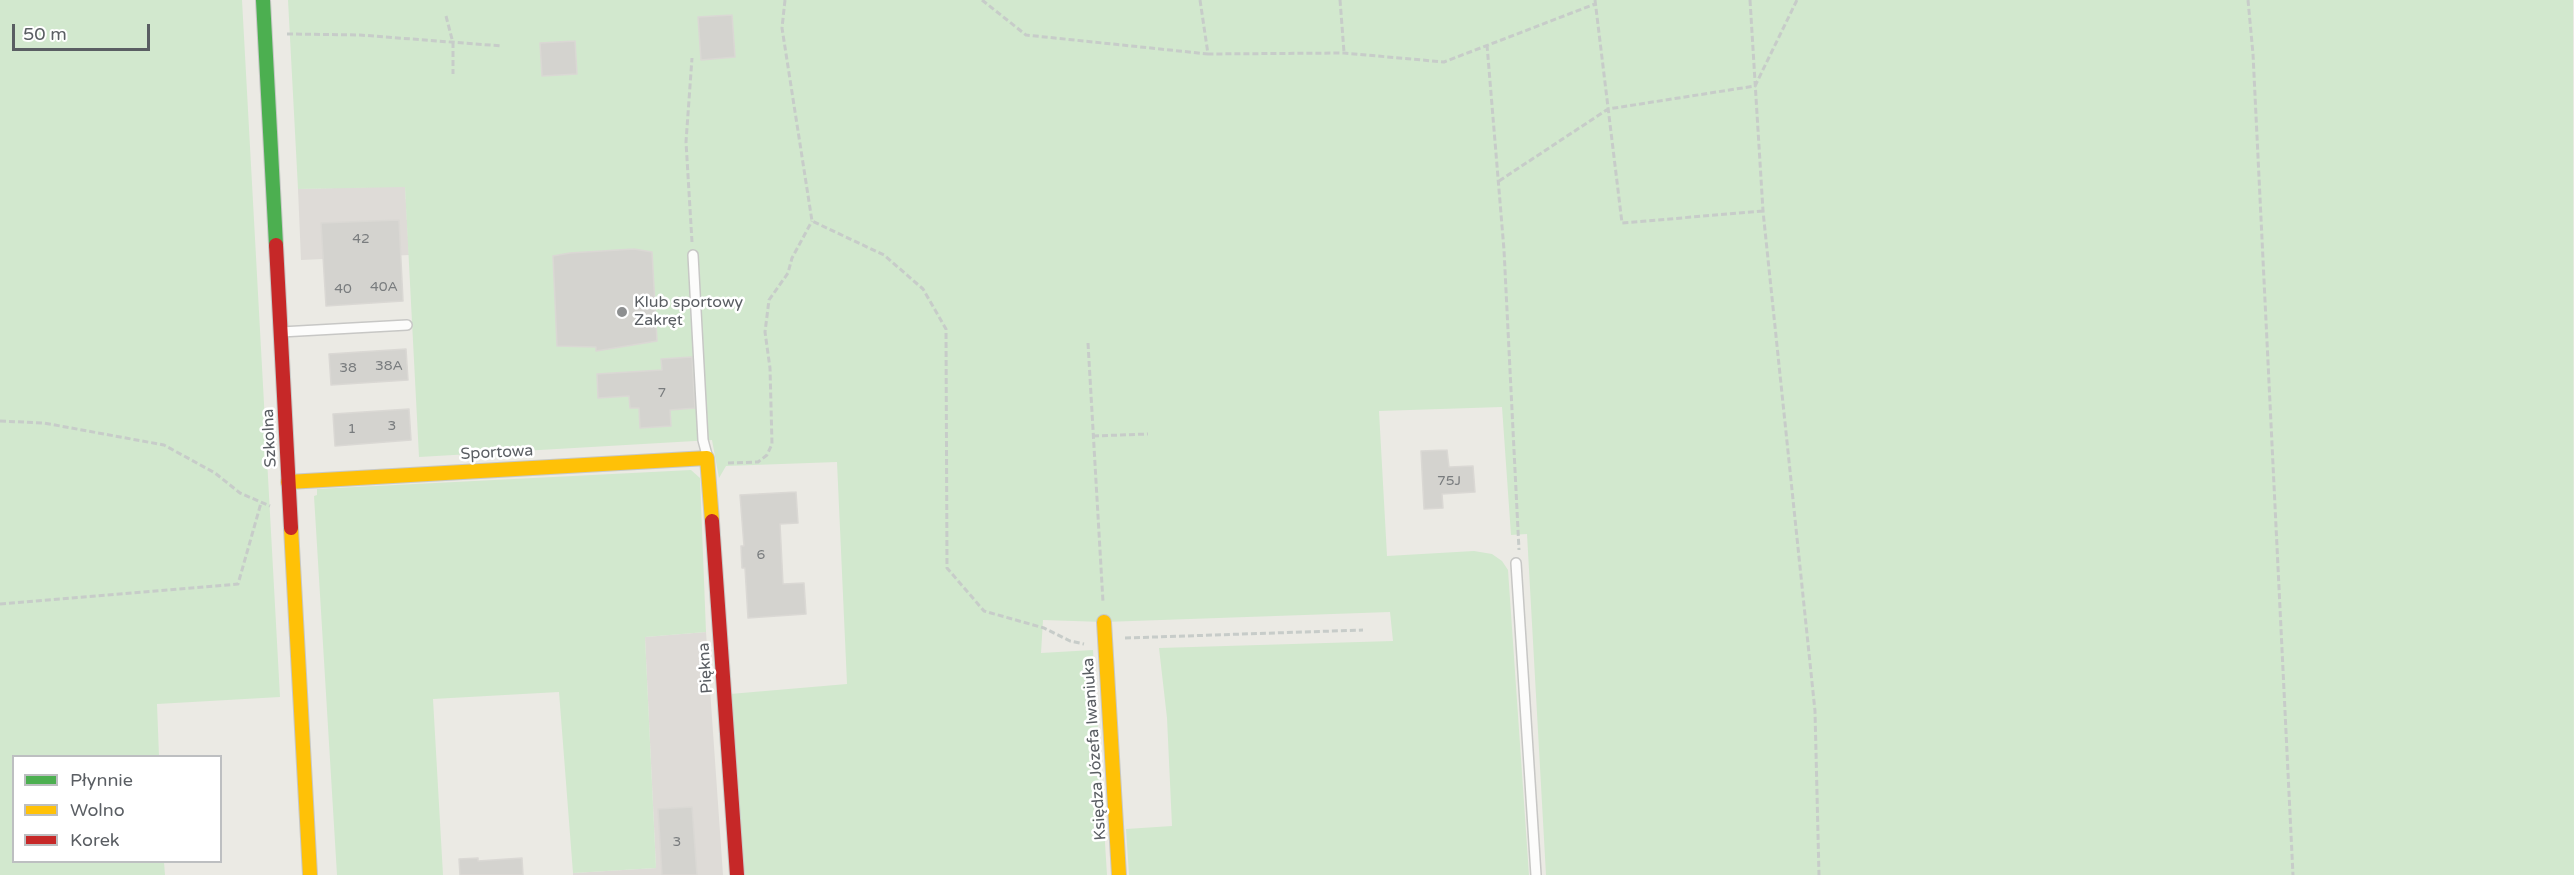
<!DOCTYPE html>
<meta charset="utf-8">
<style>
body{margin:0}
#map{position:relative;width:2574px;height:875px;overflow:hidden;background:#ebeae4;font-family:"Varela Round",sans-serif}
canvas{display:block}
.legend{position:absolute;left:12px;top:755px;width:210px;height:108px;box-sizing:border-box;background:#fff;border:2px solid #bdbfc1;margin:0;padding:8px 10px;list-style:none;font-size:18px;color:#5a5e63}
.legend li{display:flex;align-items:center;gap:12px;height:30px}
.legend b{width:30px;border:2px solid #bdbfc1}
.scale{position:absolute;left:12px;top:24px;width:138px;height:27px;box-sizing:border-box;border:3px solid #5a5e63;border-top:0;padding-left:8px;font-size:18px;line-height:21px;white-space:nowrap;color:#5a5e63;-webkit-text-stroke:4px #fff;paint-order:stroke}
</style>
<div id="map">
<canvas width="2574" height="875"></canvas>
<ul class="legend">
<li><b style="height:8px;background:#4caf50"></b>Płynnie</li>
<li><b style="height:8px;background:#ffc107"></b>Wolno</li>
<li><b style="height:8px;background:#c62828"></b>Korek</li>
</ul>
<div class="scale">50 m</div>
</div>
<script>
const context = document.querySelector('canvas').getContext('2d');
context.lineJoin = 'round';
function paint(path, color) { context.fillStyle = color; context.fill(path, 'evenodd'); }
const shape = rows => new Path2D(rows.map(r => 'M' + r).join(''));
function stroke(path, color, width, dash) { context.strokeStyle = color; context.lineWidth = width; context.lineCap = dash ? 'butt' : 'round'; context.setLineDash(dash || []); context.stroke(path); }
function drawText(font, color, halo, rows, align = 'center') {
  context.font = font + ' "Varela Round",sans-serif'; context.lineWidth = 5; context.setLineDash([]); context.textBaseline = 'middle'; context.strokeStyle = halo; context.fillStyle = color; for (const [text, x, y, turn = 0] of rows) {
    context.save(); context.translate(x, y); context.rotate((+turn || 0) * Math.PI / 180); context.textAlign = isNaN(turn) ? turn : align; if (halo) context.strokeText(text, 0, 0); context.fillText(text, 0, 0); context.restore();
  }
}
paint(shape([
 [405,186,409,255,301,260,298,189],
 [706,632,723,875,573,875,573,873,656,868,645,637]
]), '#dedbd7');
paint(shape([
 [0,0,242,0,280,697,157,704,159,756,14,756,14,862,164,862,165,875,0,875],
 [288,0,2573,0,2574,875,1546,875,1527,534,1511,535,1502,407,1379,411,1387,556,1474,551,1492,554,1502,561,1508,570,1529,875,1129,875,1126,829,1172,826,1167,718,1159,648,1393,641,1390,612,1104,622,1043,620,1041,653,1093,650,1107,875,742,875,730,694,847,684,837,462,726,466,719,478,712,440,419,457,405,187,298,189],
 [691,470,700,478,706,632,645,637,656,868,573,873,559,692,433,699,443,875,337,875,314,496,317,495,317,489]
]), '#d2e8ce');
const building = shape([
 [732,15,735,57,701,60,698,17,732,15],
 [575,41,577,74,542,76,540,43,575,41],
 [399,220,403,301,326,306,321,223,399,220],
 [634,249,652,252,657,341,596,351,596,347,557,346,553,256,570,253,634,249],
 [406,349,408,380,331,385,329,354,406,349],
 [692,357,695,408,670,410,671,426,640,428,639,408,630,408,629,396,598,398,597,374,662,370,661,359,692,357],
 [409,409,411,440,335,446,333,414,409,409],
 [1447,450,1449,467,1473,466,1475,492,1442,494,1443,508,1424,509,1421,451,1447,450],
 [796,492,798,523,780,524,783,584,804,583,806,614,748,618,745,568,742,568,741,546,744,546,740,495,796,492],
 [692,807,697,875,662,875,658,809,692,807],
 [478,858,478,861,522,858,523,875,460,875,459,859,478,858]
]);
paint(building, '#d4d3cf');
stroke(building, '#dad8d4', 1.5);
const lane = shape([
 [693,255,703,440,707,455],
 [281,332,407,325],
 [1516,563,1536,875]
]);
const fast = shape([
 [263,0,276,245]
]);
const slow = shape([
 [288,482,707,458,712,521],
 [291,528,310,875],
 [1104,622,1119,875]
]);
const jam = shape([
 [276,245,291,528],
 [712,521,737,875]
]);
stroke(lane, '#c7c7c5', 12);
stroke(fast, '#c7c8c6', 16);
stroke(slow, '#c7c8c6', 16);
stroke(jam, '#c7c8c6', 16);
stroke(shape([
 [785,0,782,28,812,221,884,255,923,289,946,329,947,568,984,611,1044,628,1070,641,1084,644],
 [982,0,1026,35,1208,54],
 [1200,0,1208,54,1344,53,1444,62,1595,4],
 [1340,0,1344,52],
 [1595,0,1622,223,1763,211],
 [1750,0,1763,211,1815,711,1819,875],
 [2248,0,2253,54,2293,875],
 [446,16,453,43,453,74],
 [287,34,360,35,502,46],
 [1487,45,1504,250,1519,550],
 [1499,181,1608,109,1755,86,1797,0],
 [692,242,686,142,692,58],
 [1088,343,1103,602],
 [0,421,44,423,164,445,215,473,240,493,270,506],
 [1093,436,1148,434],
 [728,463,758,462,767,455,772,444,770,368,765,332,769,300,788,273,792,258,812,221],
 [0,604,238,584,261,503],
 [1125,638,1363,630]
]), '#c7ccc9', 3, [6, 3]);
stroke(lane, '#fcfcfb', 9);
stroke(fast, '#4caf50', 14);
stroke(slow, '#ffc107', 14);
stroke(jam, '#c62828', 14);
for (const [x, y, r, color] of [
 [622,312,6,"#8d8f90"]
]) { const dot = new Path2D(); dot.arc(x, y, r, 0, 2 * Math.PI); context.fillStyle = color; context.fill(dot); stroke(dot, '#fff', 2); }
drawText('14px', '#797c7e', null, [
 ["42",361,239],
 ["40A",384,287],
 ["40",343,289],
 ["38A",389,366],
 ["38",348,368],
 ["7",662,393],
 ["3",392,426],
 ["1",352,429],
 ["75J",1449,481],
 ["6",761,555],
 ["3",677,842]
]);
drawText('16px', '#5a5e63', '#fff', [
 ["Klub sportowy",634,303],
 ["Zakręt",634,321]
], 'left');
drawText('16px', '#5a5e63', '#fff', [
 ["Szkolna",270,438,-93],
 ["Sportowa",497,453,-3],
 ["Piękna",706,668,-94],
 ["Księdza Józefa Iwaniuka",1095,749,-94]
]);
</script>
